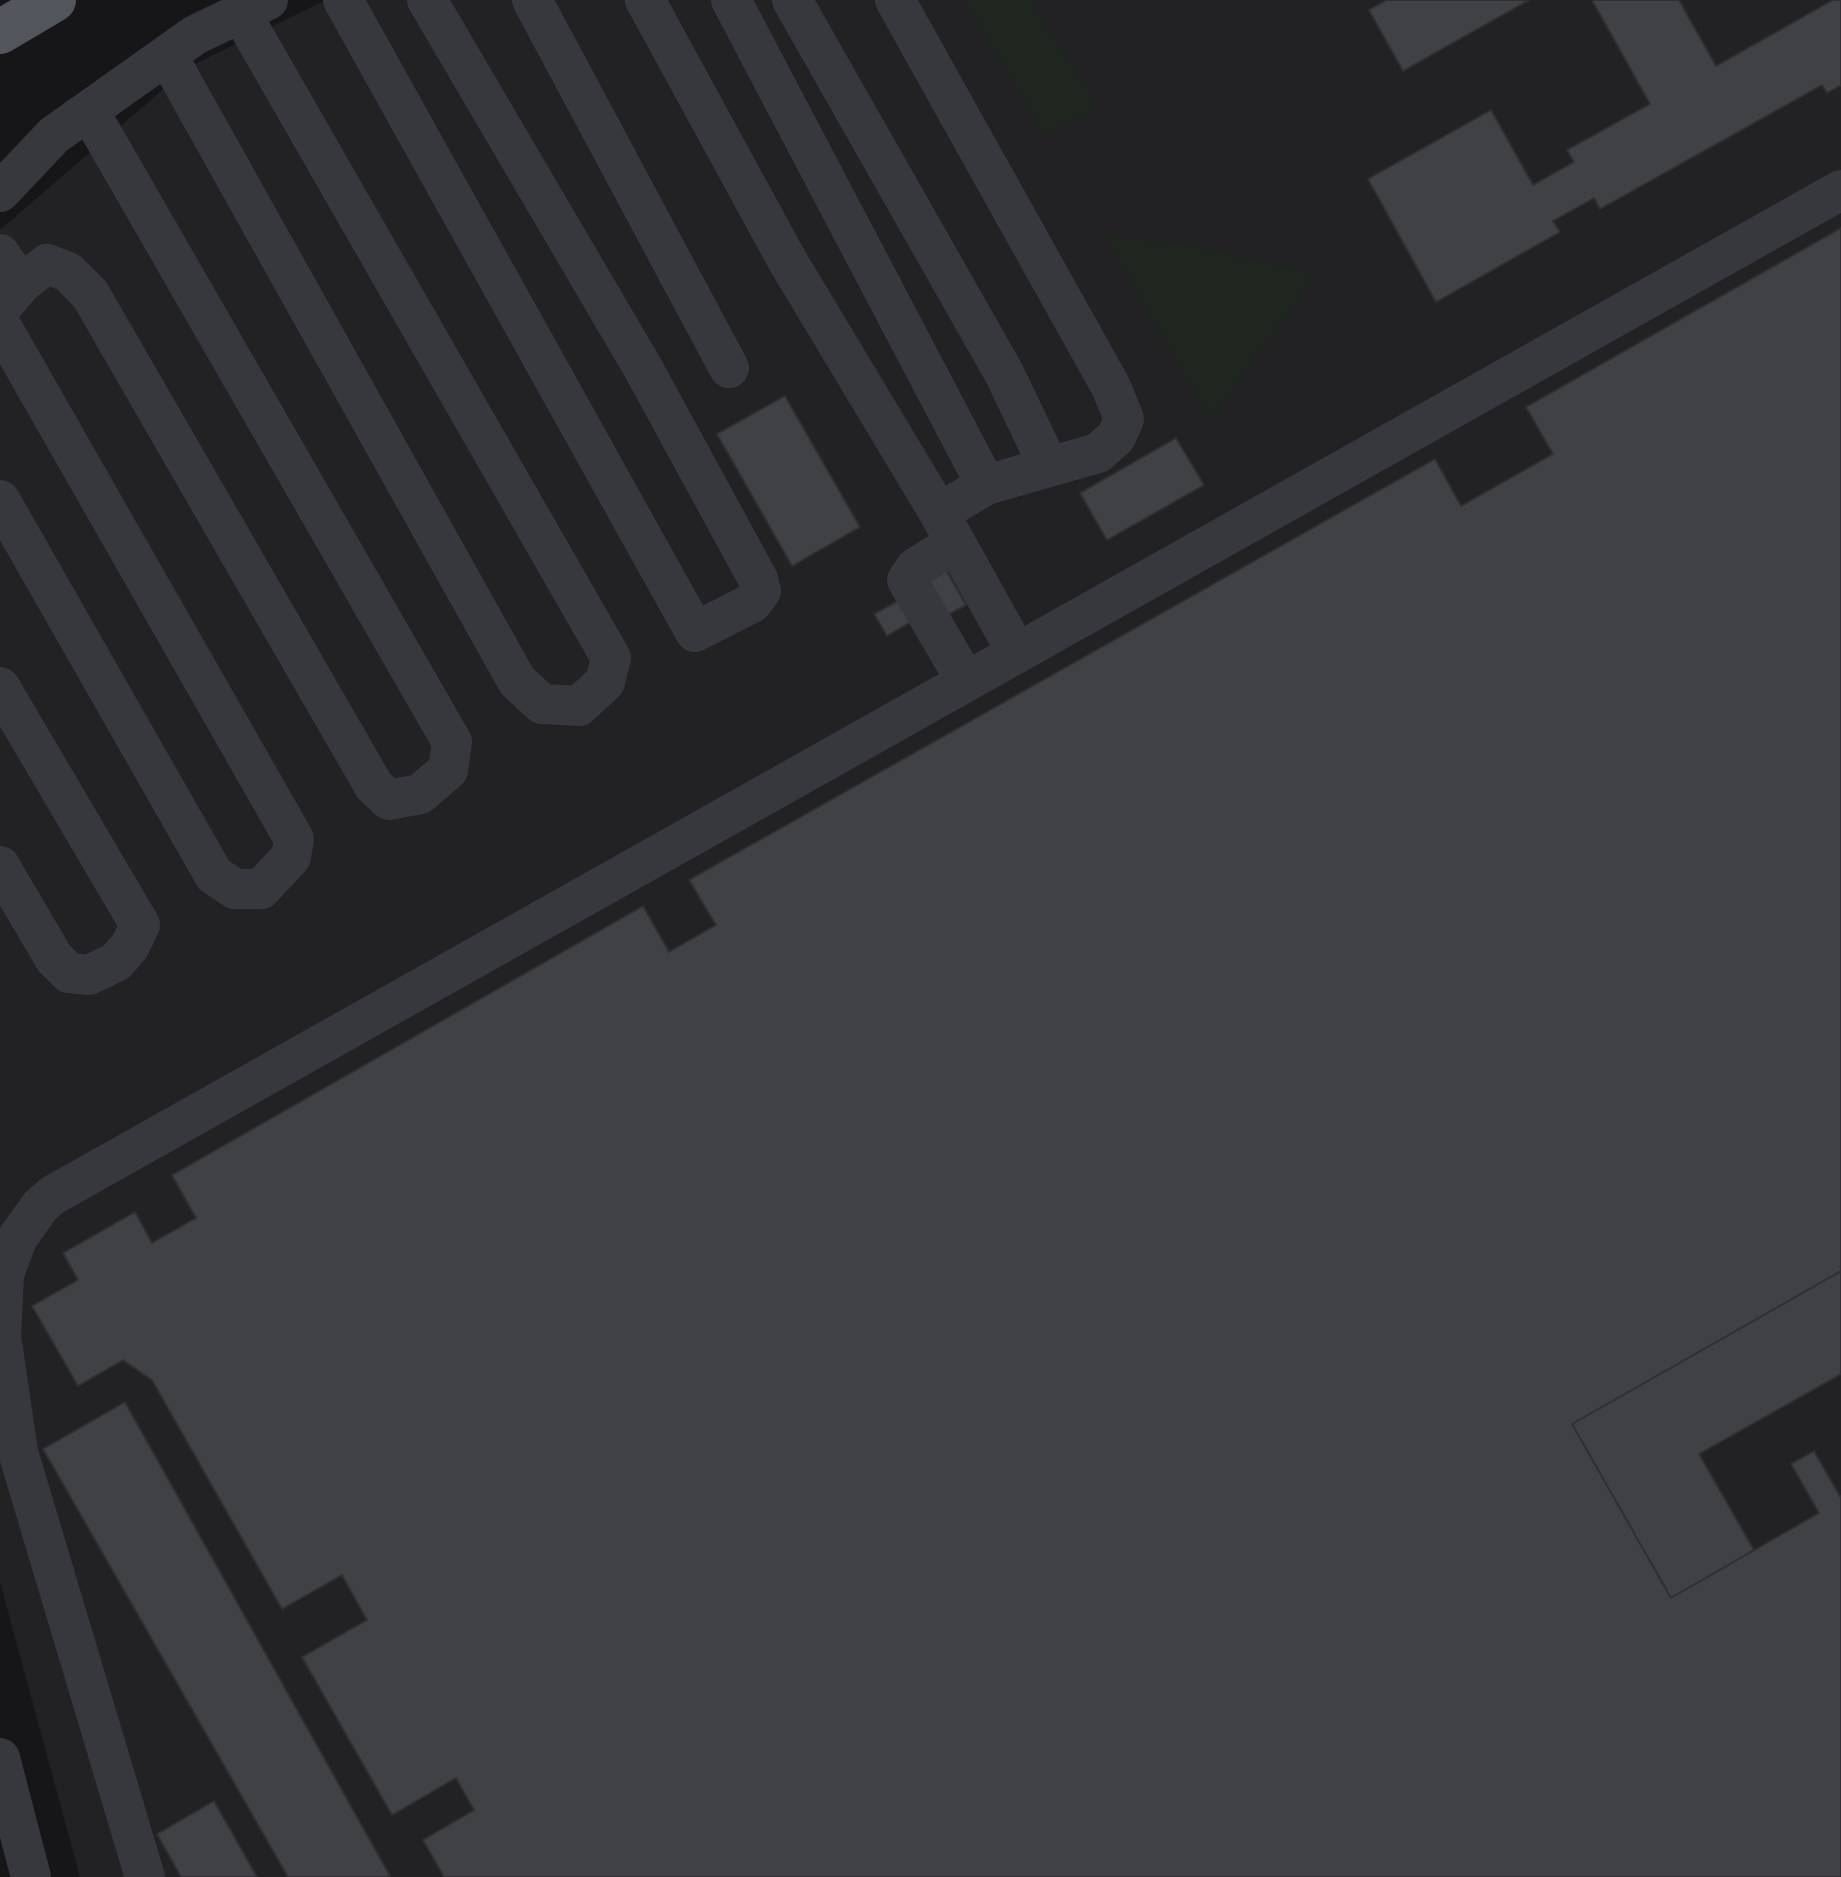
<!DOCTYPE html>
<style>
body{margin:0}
canvas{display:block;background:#161618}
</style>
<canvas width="1841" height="1877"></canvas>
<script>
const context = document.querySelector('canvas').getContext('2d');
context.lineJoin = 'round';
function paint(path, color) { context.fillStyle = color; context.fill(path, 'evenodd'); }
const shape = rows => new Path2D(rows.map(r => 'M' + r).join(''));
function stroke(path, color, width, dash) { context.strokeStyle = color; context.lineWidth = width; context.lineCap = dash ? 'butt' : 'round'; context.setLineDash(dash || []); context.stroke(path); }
paint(shape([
 [326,0,1841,0,1841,1877,80,1877,0,1582,0,230,189,67]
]), '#222225');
paint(shape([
 [963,0,1046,0,1032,3,1100,107,1044,134],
 [1104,236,1186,244,1317,275,1210,421]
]), '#1e261f');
const building = shape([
 [1387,0,1529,0,1403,71,1369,10,1387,0],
 [1592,0,1679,0,1716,66,1833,0,1841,0,1841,85,1827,93,1822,85,1600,209,1594,198,1553,221,1560,232,1436,302,1368,179,1491,110,1533,185,1574,162,1567,150,1650,104,1592,0],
 [1841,228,1841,1271,1572,1424,1671,1598,1819,1513,1791,1464,1814,1451,1841,1498,1841,1877,444,1877,423,1840,474,1810,456,1778,392,1815,302,1657,367,1620,342,1575,282,1609,152,1380,123,1360,78,1386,32,1306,78,1280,63,1253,135,1212,152,1243,196,1218,172,1175,643,906,669,952,716,925,689,880,1435,459,1461,506,1553,454,1526,407,1841,228],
 [785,396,860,527,792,566,717,434,785,396],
 [1176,438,1204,485,1107,540,1080,493,1176,438],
 [946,570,966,605,938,620,919,585,946,570],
 [902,599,914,620,887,636,874,614,902,599],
 [1841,1271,1841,1374,1699,1454,1754,1550,1671,1598,1572,1424,1841,1271],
 [125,1402,390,1876,387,1877,288,1877,43,1449,125,1402],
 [214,1801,257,1877,181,1877,157,1834,214,1801]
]);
paint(building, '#404145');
stroke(building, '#303034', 2);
stroke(shape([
 [343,0,695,632,752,603,761,591,758,579,643,368,427,0],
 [532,0,729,368],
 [645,0,787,260,939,513,1017,653],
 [731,0,986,485],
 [792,0,1004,373,1049,467],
 [895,0,1111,387,1124,419,1116,437,1098,453,986,485,939,513],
 [167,55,517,681,542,704,579,706,605,682,611,658,241,13],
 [0,192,54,135,195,35,268,0],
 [0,254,21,284,5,303],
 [21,284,47,264,68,272,90,294,374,786,389,800,420,794,448,770,452,742,89,111],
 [0,324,294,839,291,857,261,889,235,889,214,875,0,500],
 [955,543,915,568,907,580,966,681],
 [0,687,140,925,130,946,116,962,89,975,69,973,54,958,0,866],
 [0,1758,31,1877],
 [145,1877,18,1452,1,1336,4,1274,18,1237,41,1205,53,1195,1841,190]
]), '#37383d', 40);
stroke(shape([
 [0,32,54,0]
]), '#53555c', 44);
</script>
